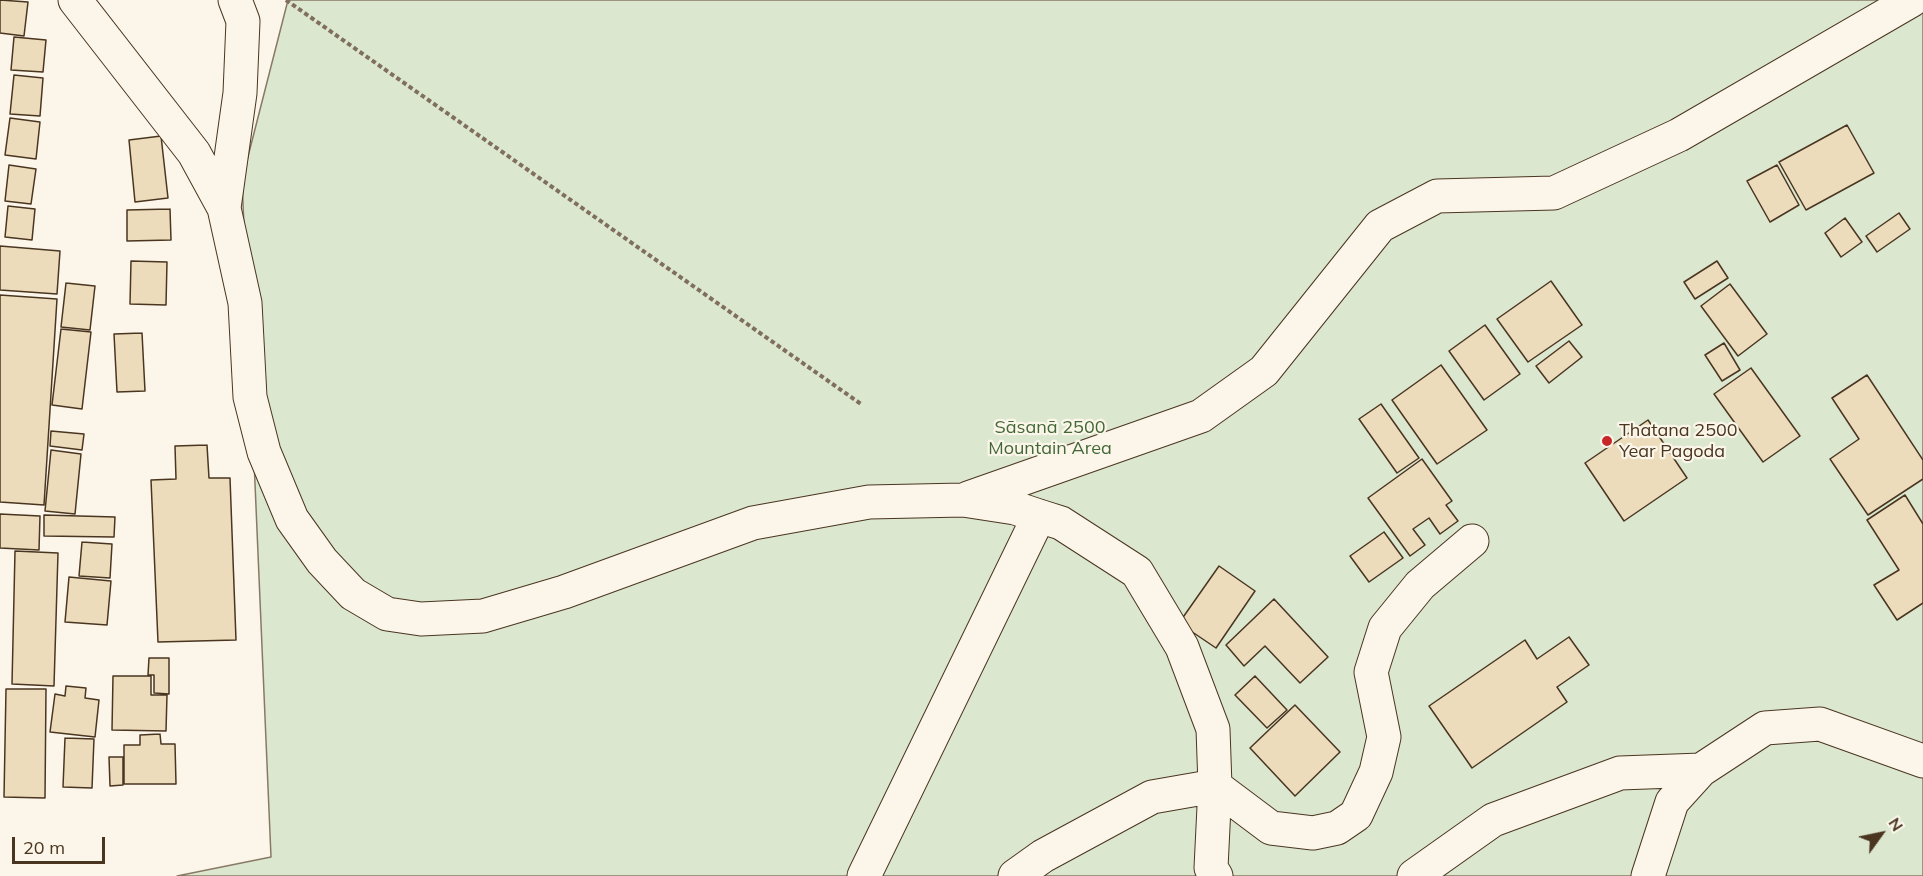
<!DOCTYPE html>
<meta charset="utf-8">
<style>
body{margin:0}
#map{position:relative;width:1923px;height:876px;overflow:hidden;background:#fbf6e9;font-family:Mulish,sans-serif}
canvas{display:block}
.north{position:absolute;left:1851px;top:804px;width:60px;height:60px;-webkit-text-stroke:4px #fbf6e9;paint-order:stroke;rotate:57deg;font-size:16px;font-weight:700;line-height:24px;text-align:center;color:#4a3520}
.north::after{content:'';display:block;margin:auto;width:21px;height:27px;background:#4a3520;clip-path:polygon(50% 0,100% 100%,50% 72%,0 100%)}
.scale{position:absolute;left:12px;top:837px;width:93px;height:27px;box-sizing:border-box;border:3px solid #4a3520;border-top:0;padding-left:8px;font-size:18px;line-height:21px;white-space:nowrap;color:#4a3520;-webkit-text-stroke:4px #fbf6e9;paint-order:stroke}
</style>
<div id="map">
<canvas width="1923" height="876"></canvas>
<div class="north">N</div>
<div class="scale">20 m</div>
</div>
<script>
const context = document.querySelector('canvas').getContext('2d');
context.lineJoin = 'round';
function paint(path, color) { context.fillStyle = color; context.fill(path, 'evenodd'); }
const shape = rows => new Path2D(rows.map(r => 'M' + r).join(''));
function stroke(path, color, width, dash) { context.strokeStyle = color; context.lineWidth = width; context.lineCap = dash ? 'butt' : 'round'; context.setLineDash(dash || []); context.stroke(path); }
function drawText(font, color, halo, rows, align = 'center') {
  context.font = font + ' Mulish,sans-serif'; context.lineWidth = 4.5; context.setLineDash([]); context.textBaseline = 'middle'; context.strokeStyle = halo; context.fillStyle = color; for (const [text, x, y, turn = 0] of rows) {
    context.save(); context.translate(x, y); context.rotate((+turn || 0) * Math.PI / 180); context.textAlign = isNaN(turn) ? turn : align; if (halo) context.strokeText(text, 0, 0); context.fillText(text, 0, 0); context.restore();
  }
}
const green = shape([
 [288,0,1923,0,1923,876,177,876,271,857,242,180,288,0]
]);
paint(green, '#dce7d0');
stroke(green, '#887966', 1.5);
const building = shape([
 [0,0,28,2,24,36,0,33,0,0],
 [14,37,46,40,43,72,11,70,14,37],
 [14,75,43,78,40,116,10,114,14,75],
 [10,118,40,122,36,159,5,155,10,118],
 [1847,125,1874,173,1806,210,1779,162,1847,125],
 [161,136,168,198,135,202,129,140,161,136],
 [9,165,36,169,31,204,5,201,9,165],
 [1777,165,1799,205,1770,222,1747,181,1777,165],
 [8,206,35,209,32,240,5,237,8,206],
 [170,209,171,240,127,241,127,210,170,209],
 [1899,213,1910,229,1877,252,1866,236,1899,213],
 [1845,218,1862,242,1841,257,1825,233,1845,218],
 [0,246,60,251,57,294,0,290,0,246],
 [131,261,167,262,166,305,130,304,131,261],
 [1717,261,1728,278,1695,299,1684,282,1717,261],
 [1551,281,1582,325,1528,362,1497,319,1551,281],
 [66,283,95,286,90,330,61,327,66,283],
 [1730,284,1767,334,1738,356,1701,306,1730,284],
 [0,295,57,299,44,505,0,502,0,295],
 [1485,325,1520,374,1484,400,1449,351,1485,325],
 [61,329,91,332,82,409,52,405,61,329],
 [142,333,145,391,117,392,114,334,142,333],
 [1569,341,1582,357,1549,383,1536,366,1569,341],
 [1724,343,1740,370,1722,381,1705,355,1724,343],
 [1441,365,1487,430,1437,464,1392,400,1441,365],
 [1751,368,1800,436,1763,462,1714,394,1751,368],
 [1867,375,1923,460,1923,479,1868,515,1830,459,1859,439,1832,398,1867,375],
 [1381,404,1419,458,1397,473,1359,419,1381,404],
 [1648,420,1687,478,1624,521,1585,463,1648,420],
 [51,431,84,434,82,450,50,446,51,431],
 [207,445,209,478,230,478,236,640,158,642,151,480,176,479,175,446,207,445],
 [51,450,81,454,75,514,45,511,51,450],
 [1422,459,1452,501,1446,505,1458,521,1440,534,1429,518,1413,529,1425,545,1410,556,1368,498,1422,459],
 [1905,495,1923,524,1923,603,1897,620,1874,585,1899,570,1867,520,1905,495],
 [0,514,40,516,39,550,0,548,0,514],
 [44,515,115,517,114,537,44,536,44,515],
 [1384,532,1403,558,1369,582,1350,556,1384,532],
 [82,542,112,544,110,578,79,576,82,542],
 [15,551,58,553,54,686,12,684,15,551],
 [1219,566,1255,591,1216,648,1179,623,1219,566],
 [69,577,111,581,107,625,65,622,69,577],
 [1274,599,1328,657,1300,683,1265,646,1244,666,1226,645,1274,599],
 [1569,637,1589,665,1557,687,1567,702,1472,768,1429,706,1525,640,1537,659,1569,637],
 [149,658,169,658,169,694,154,693,154,675,148,675,149,658],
 [113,676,151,676,151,695,167,695,166,731,112,730,113,676],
 [1255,676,1287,710,1267,728,1235,695,1255,676],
 [66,686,86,688,85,698,99,700,95,737,50,732,55,694,65,696,66,686],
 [6,689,46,689,45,798,4,797,6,689],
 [1295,705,1340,752,1295,796,1250,748,1295,705],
 [160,734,161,744,175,744,176,784,124,784,124,745,140,745,140,735,160,734],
 [65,738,94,739,92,788,63,787,65,738],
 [109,757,123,757,123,785,110,786,109,757]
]);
paint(building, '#ecdcbc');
stroke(building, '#4a3520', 1.5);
const minor = shape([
 [75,0,194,153,224,208,245,303,250,397,264,452,292,519,322,561,353,594,387,614,421,619,483,616,564,592,753,523,869,502,963,500,1015,508,1039,516,1061,523,1137,572,1182,647,1213,729,1215,786,1211,868,1216,876],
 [224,208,240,93,243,21,235,0],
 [968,498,1201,416,1264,371,1380,226,1437,196,1554,193,1679,135,1912,0],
 [864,876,1039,516],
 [1015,876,1043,856,1152,797,1215,786,1271,828,1313,833,1337,828,1356,815,1376,772,1384,737,1371,672,1385,628,1420,585,1472,541],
 [1414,876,1493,820,1620,773,1701,770],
 [1648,876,1672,802,1701,770,1765,728,1820,724,1923,761]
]);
stroke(minor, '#4a3520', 35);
stroke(shape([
 [286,0,861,404]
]), '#7f6f5c', 4, [4.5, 3]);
stroke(minor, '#fbf6e9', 33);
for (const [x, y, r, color] of [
 [1607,441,6,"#c62828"]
]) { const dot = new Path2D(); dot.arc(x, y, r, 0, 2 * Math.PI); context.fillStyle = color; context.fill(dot); stroke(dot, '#fbf6e9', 2); }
drawText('18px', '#436837', '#fbf6e9', [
 ["Sāsanā 2500",1050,428],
 ["Mountain Area",1050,449]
]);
drawText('18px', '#4a3520', '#fbf6e9', [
 ["Thatana 2500",1619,431],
 ["Year Pagoda",1619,452]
], 'left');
</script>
